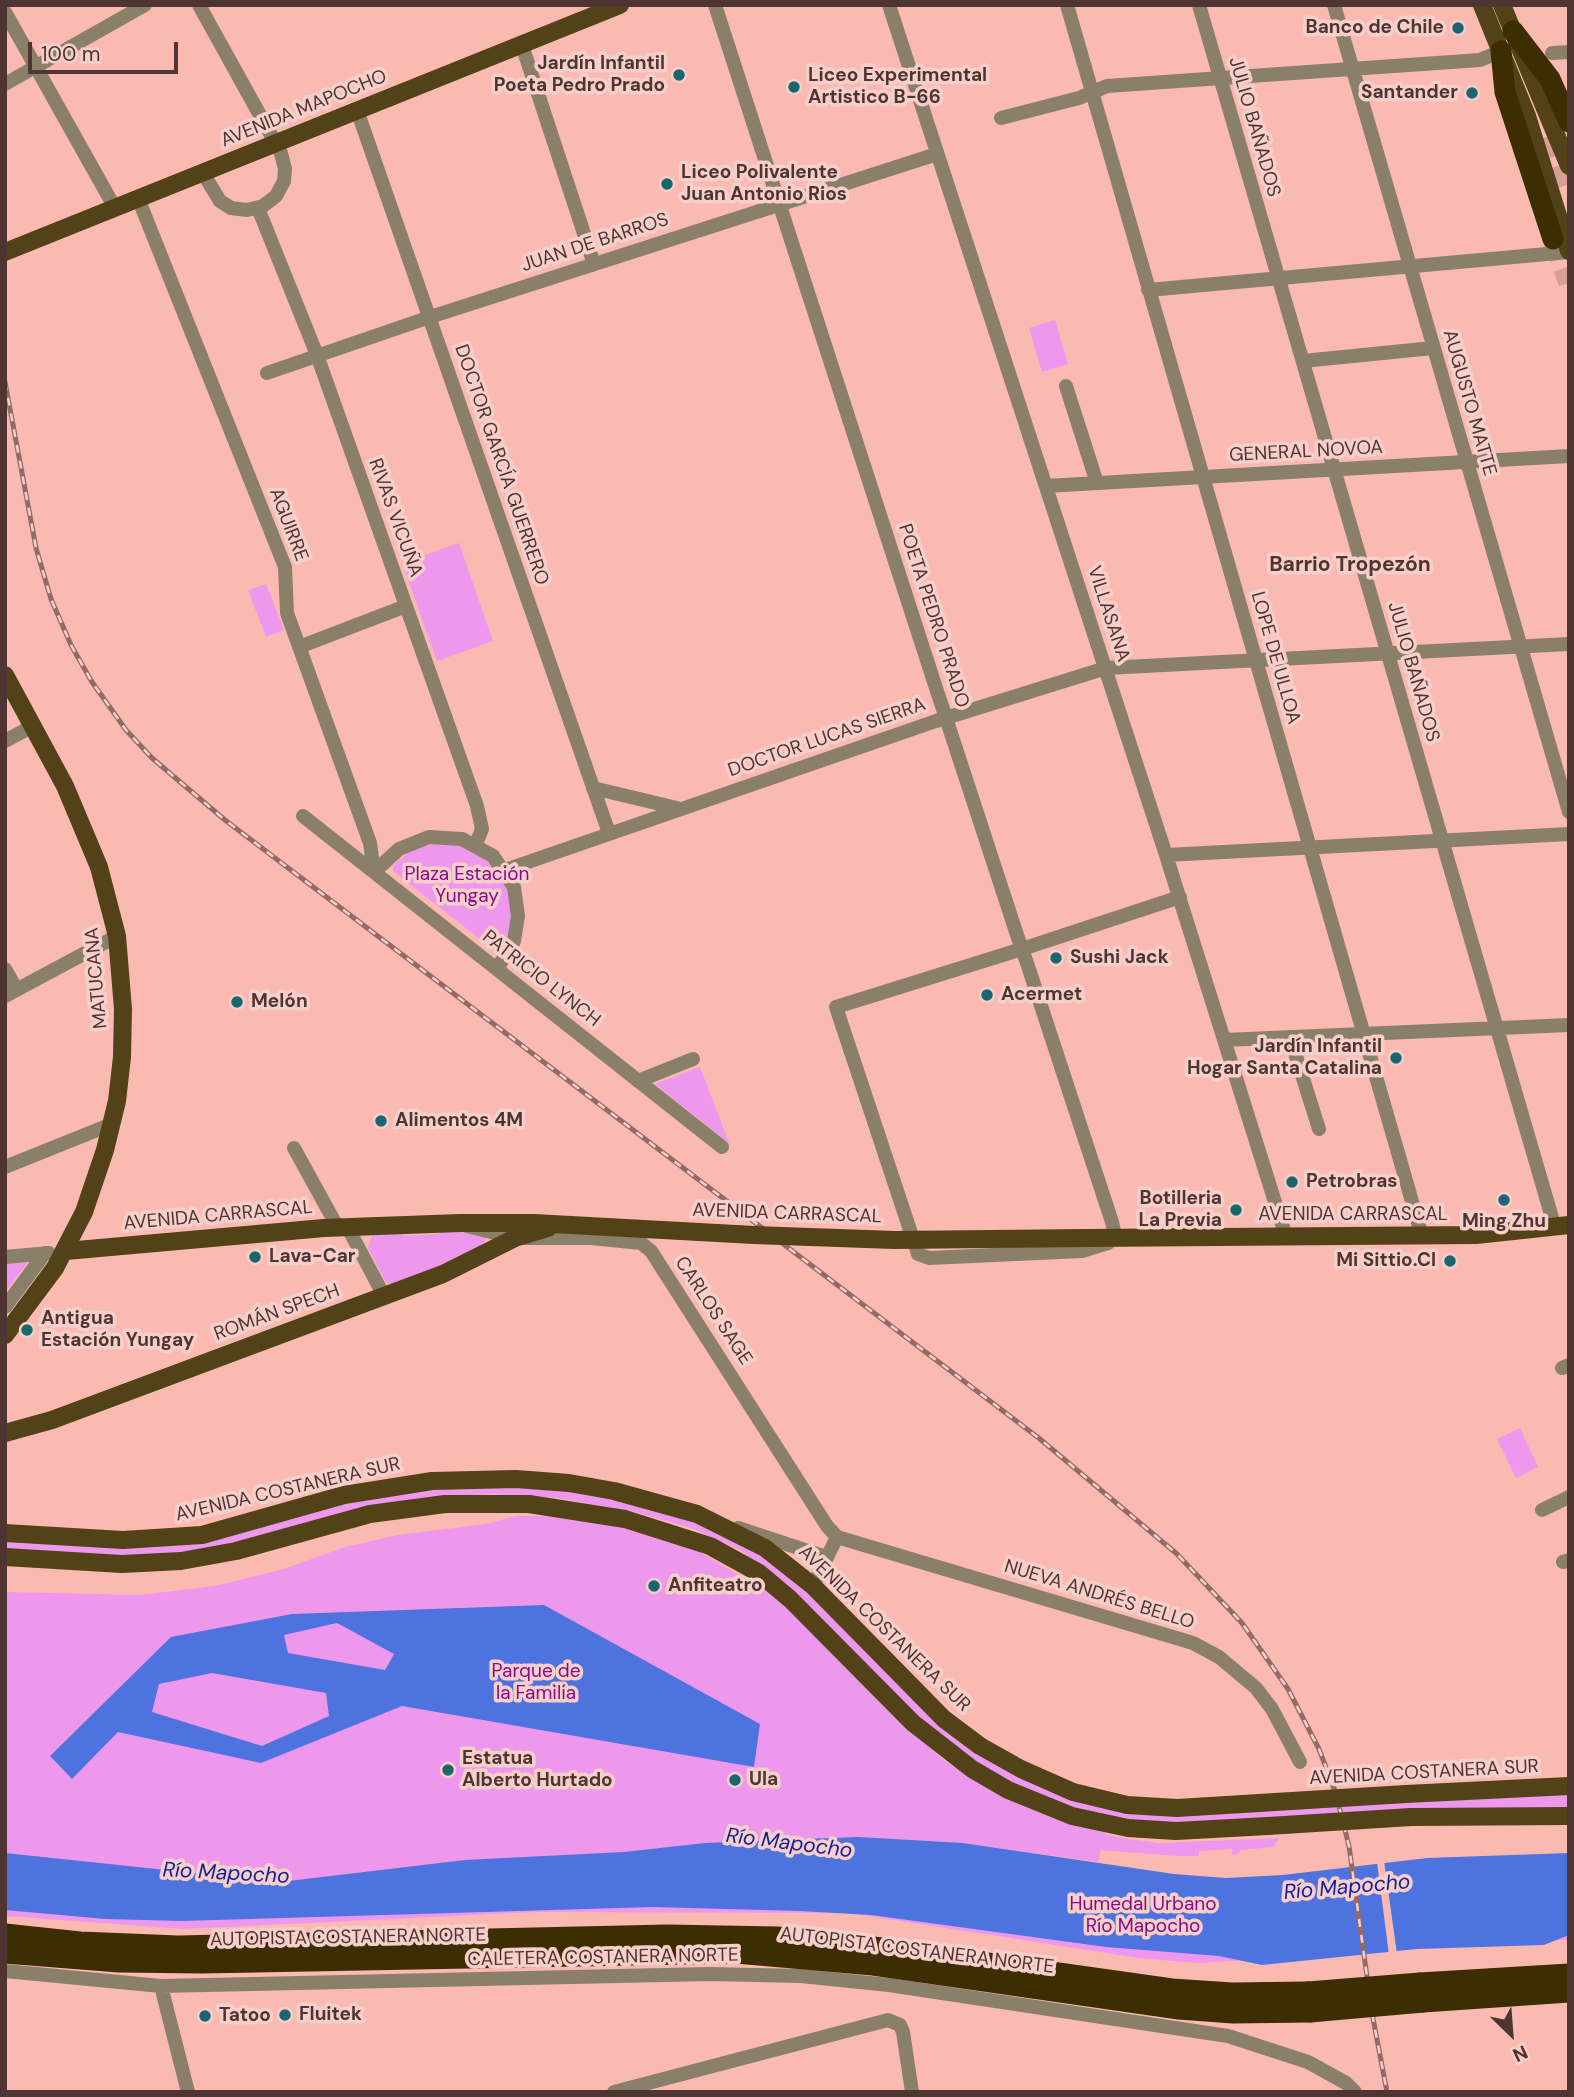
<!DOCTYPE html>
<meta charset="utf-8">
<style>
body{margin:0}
#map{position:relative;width:1574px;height:2097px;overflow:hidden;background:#fabab2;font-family:"DM Sans",sans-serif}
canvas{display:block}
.frame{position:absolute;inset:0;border:7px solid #4f3532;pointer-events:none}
.north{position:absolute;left:1476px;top:1999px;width:70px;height:70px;-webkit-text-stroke:5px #f6cfca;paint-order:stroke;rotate:155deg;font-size:19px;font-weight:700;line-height:28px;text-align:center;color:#4f3532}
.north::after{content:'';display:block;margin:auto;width:24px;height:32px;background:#4f3532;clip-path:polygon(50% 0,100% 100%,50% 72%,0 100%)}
.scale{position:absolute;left:28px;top:42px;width:150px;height:32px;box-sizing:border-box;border:4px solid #4f3532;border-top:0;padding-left:9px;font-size:21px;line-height:24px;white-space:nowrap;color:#4f3532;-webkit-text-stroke:5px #f6cfca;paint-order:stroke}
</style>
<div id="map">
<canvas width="1574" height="2097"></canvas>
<div class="frame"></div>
<div class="north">N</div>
<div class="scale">100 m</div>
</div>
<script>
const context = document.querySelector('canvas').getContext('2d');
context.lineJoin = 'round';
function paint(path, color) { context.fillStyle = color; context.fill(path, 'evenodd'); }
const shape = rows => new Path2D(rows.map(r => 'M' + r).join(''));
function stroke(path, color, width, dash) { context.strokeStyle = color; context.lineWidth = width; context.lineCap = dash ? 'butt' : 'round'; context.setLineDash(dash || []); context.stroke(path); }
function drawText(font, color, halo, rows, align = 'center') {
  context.font = font + ' "DM Sans",sans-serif'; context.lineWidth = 7; context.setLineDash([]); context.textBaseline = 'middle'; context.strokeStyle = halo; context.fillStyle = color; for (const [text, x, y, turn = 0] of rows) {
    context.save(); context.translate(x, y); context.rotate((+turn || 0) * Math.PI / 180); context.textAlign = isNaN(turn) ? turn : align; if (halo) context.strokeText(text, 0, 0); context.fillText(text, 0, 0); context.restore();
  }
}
paint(shape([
 [1055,320,1068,364,1042,372,1029,328],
 [459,543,493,641,437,661,402,563],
 [266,584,284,630,266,637,248,590],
 [435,843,458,844,484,855,513,898,510,936,499,954,393,871,393,866,409,852],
 [700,1067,729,1143,655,1084],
 [443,1229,485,1236,486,1239,478,1251,392,1286,386,1282,368,1248,372,1236,398,1230,404,1236,438,1234],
 [5,1262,28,1262,5,1292],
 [1520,1428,1538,1467,1516,1478,1497,1439],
 [554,1483,694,1516,774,1558,928,1709,1107,1807,1569,1790,1569,1811,1147,1826,1045,1801,1012,1786,946,1742,895,1695,815,1611,742,1551,691,1528,631,1511,558,1498,492,1494,420,1498,362,1509,184,1555,146,1558,5,1550,5,1537,114,1544,412,1486],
 [516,1516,577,1516,679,1540,777,1597,887,1708,945,1761,1002,1794,1106,1829,1105,1834,1123,1838,1159,1843,1279,1838,1274,1847,1240,1850,1239,1854,1231,1855,1233,1849,1199,1851,1199,1856,1177,1856,1101,1850,1098,1862,963,1843,840,1838,1227,1883,1569,1858,1569,1940,1490,1940,1314,1957,1196,1963,1139,1958,849,1913,536,1912,184,1929,5,1916,5,1592,140,1595,215,1586,284,1569,345,1547,398,1535,486,1524]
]), '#ed98ec');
paint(shape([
 [544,1605,760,1724,754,1767,402,1706,261,1763,118,1732,72,1779,50,1756,171,1637,292,1614],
 [337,1623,394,1654,385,1670,288,1653,284,1635],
 [212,1673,326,1693,329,1716,262,1746,152,1712,159,1684],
 [858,1837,963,1843,1174,1874,1226,1878,1283,1875,1427,1858,1569,1853,1569,1935,1544,1945,1417,1949,1262,1965,1219,1956,1106,1947,871,1915,800,1911,653,1907,182,1921,105,1919,5,1910,5,1853,280,1882,465,1860,624,1852,705,1843]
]), '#4f73de');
paint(shape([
 [1384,1861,1397,1954,1389,1955,1377,1862]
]), '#fabab2');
stroke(shape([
 [1549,136,1569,194],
 [1553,239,1569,283]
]), '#d89f98', 21, [21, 10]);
stroke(shape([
 [199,5,281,153,285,169,284,181,276,196,263,206,247,210,231,208,220,201,203,173],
 [715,5,935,685,946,718,1018,938,1022,949,1027,963,1112,1222,1114,1231,1114,1238,1108,1243,1082,1251,929,1258,918,1254,836,1007,1022,949,1180,897],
 [889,5,1166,855,1286,1237],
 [1067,5,1422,1236],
 [1199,5,1555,1228],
 [1334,5,1569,812],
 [5,12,115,208],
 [522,45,594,264],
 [1552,53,1569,52],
 [5,84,145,5],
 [357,110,609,833],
 [1001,118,1079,98,1107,86,1480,60,1501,51],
 [138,198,285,567,287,613,370,843,374,872],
 [258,208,317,355,477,806,482,829,476,844],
 [1148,290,1569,252],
 [1303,361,1433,348],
 [267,373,430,317,937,154],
 [1066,386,1097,483],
 [1046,486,1569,456],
 [299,647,406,606],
 [5,741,33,726],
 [593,788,677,808],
 [303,816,722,1147],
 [1166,855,1569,834],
 [505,870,936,721,1106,668,1569,644],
 [374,872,399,849,429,837,462,839,493,856,514,887,518,916,514,941,497,969],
 [5,969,17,990],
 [5,996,117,936],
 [1290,1037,1319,1129],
 [1224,1040,1569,1025],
 [638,1081,693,1059],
 [294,1148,338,1228],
 [5,1167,112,1124],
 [467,1226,515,1238,591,1238,641,1243,651,1251,827,1526,837,1537,1193,1643,1219,1657,1256,1688,1272,1709,1300,1762],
 [348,1228,384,1296],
 [5,1257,49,1253],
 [5,1307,45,1253],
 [1562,1368,1569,1365],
 [1542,1510,1569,1497],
 [738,1528,826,1557],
 [1563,1562,1569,1560],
 [813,1586,837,1537],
 [5,1971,161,1986,710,1974,801,1976,889,1985,1228,2036,1308,2062,1346,2083,1355,2092],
 [161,1986,188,2092],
 [614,2092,888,2020,900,2025,903,2032,912,2092]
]), '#8a806a', 14);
stroke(shape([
 [1482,5,1527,116,1569,251],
 [1502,5,1569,166],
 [5,252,620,5],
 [5,675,65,786,99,867,117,936,123,1009,122,1057,117,1101,105,1150,84,1212,55,1268,5,1335],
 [1088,1238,1476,1235,1569,1225],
 [66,1251,324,1228,460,1223,534,1223,754,1235],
 [5,1433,52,1420,443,1274,515,1238,548,1228],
 [5,1533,123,1540,202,1535,344,1495,432,1481,516,1479,569,1483,614,1491,697,1514,765,1548,813,1586,944,1719,980,1746,1021,1769,1073,1792,1127,1805,1177,1808,1259,1803],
 [5,1557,122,1564,181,1561,236,1551,370,1514,445,1504,529,1504,625,1519,710,1546,759,1573,790,1599,913,1723,972,1769,1008,1790,1072,1816,1128,1828,1176,1831,1268,1826],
 [1406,1794,1569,1786],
 [1411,1817,1569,1816]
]), '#534217', 18);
stroke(shape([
 [1513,31,1550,79,1569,122],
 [1501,51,1505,92,1553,239],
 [5,1934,80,1942,178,1946,667,1935,777,1937,838,1942,1172,1989,1232,1993,1308,1992],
 [5,1953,119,1962,202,1963,736,1953,873,1965,1179,2009,1233,2013,1310,2012],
 [1420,1983,1569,1974],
 [1423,2002,1569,1992]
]), '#3d2d03', 21);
const rail = shape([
 [5,382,36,548,51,599,71,645,92,682,126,730,152,758,225,820,1040,1439,1177,1554,1242,1623,1288,1689,1319,1749,1335,1791,1349,1846,1372,2013,1387,2092]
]);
stroke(rail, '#936a65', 5);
stroke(rail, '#f6cfca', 2.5, [8]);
stroke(shape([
 [754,1235,894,1240,1088,1238],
 [1259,1803,1406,1794],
 [1268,1826,1411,1817]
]), '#534217', 18);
stroke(shape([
 [1308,1992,1420,1983],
 [1310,2012,1423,2002]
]), '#3d2d03', 21);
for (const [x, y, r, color] of [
 [1458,28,7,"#1a666f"],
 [679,75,7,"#1a666f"],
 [794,87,7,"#1a666f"],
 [1472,93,7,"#1a666f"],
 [667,184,7,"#1a666f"],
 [1056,958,7,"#1a666f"],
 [987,995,7,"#1a666f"],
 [237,1002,7,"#1a666f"],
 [1396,1058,7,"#1a666f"],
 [381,1121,7,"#1a666f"],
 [1292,1182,7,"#1a666f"],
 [1504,1200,7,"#1a666f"],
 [1236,1210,7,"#1a666f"],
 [255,1257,7,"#1a666f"],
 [1450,1261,7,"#1a666f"],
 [27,1330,7,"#1a666f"],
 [654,1586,7,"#1a666f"],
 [448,1770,7,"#1a666f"],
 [735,1780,7,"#1a666f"],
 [285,2015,7,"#1a666f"],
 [205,2016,7,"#1a666f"]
]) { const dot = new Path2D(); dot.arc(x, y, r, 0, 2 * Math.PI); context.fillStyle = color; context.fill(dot); stroke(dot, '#f6cfca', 2.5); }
drawText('bold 19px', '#4f3532', '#f6cfca', [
 ["Banco de Chile",1444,28,"right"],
 ["Jardín Infantil",665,64,"right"],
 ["Poeta Pedro Prado",665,86,"right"],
 ["Liceo Experimental",808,76],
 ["Artistico B-66",808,98],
 ["Santander",1458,93,"right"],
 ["Liceo Polivalente",681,173],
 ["Juan Antonio Rios",681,195],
 ["Sushi Jack",1070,958],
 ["Acermet",1001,995],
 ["Melón",251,1002],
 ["Jardín Infantil",1382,1047,"right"],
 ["Hogar Santa Catalina",1382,1069,"right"],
 ["Alimentos 4M",395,1121],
 ["Petrobras",1306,1182],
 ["Botilleria",1222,1199,"right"],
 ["La Previa",1222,1221,"right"],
 ["Ming Zhu",1504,1222,"center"],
 ["Lava-Car",269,1257],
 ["Mi Sittio.Cl",1436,1261,"right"],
 ["Antigua",41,1319],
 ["Estación Yungay",41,1341],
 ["Anfiteatro",668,1586],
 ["Estatua",462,1759],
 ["Alberto Hurtado",462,1781],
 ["Ula",749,1780],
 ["Fluitek",299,2015],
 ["Tatoo",219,2016]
], 'left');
drawText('19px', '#4f3532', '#f6cfca', [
 ["AVENIDA MAPOCHO",304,109,-22],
 ["JULIO BAÑADOS",1254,127,74],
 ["JUAN DE BARROS",595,243,-18],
 ["AUGUSTO MATTE",1469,403,74],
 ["GENERAL NOVOA",1306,452,-3],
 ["DOCTOR GARCÍA GUERRERO",501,465,71],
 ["RIVAS VICUÑA",395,518,70],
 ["AGUIRRE",288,525,69],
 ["VILLASANA",1108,614,72],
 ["POETA PEDRO PRADO",933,616,72],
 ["LOPE DE ULLOA",1275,658,74],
 ["JULIO BAÑADOS",1413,672,74],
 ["DOCTOR LUCAS SIERRA",827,738,-19],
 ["MATUCANA",97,978,-95],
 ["PATRICIO LYNCH",541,979,38],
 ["AVENIDA CARRASCAL",787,1214,2],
 ["AVENIDA CARRASCAL",1353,1215],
 ["AVENIDA CARRASCAL",218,1216,-5],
 ["CARLOS SAGE",713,1311,57],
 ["ROMÁN SPECH",277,1313,-20],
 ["AVENIDA COSTANERA SUR",288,1490,-13],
 ["NUEVA ANDRÉS BELLO",1099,1595,17],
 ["AVENIDA COSTANERA SUR",884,1629,44],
 ["AVENIDA COSTANERA SUR",1424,1773,-3],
 ["AUTOPISTA COSTANERA NORTE",348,1938,-1],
 ["AUTOPISTA COSTANERA NORTE",917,1951,7],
 ["CALETERA COSTANERA NORTE",603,1958,-1]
]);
drawText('19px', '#860b8a', '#f6cfca', [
 ["Plaza Estación",467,875],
 ["Yungay",467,897],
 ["Parque de",536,1672],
 ["la Familia",536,1694],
 ["Humedal Urbano",1143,1905],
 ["Río Mapocho",1143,1927]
]);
drawText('bold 21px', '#4f3532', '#f6cfca', [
 ["Barrio Tropezón",1350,565]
]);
drawText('italic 21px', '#121e9d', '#f6cfca', [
 ["Río Mapocho",789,1844,7],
 ["Río Mapocho",226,1874,3],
 ["Río Mapocho",1347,1888,-5]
]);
</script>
